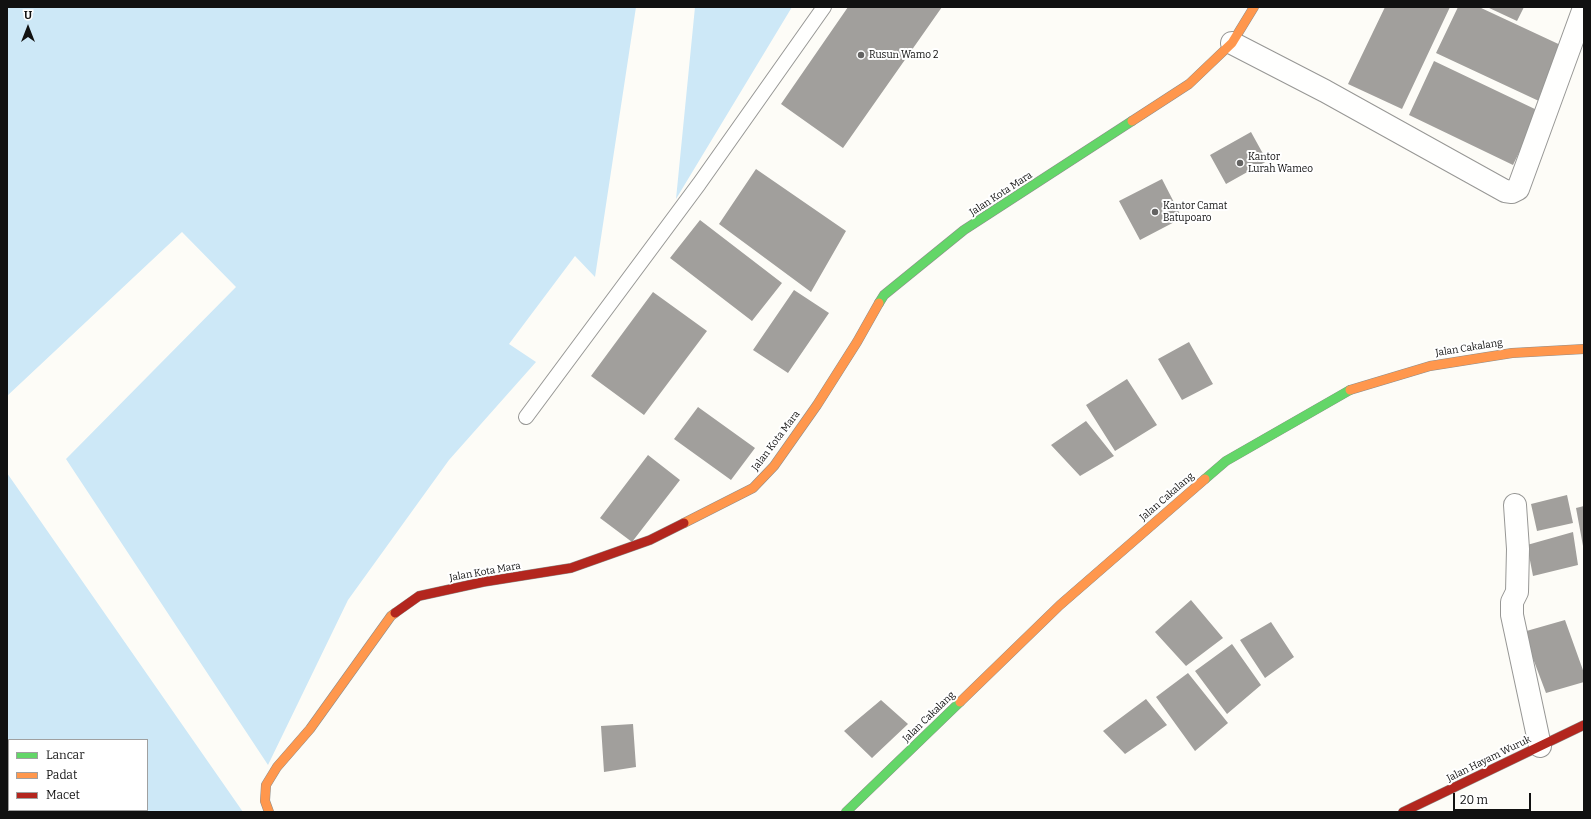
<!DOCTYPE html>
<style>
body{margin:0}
#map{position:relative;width:1591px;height:819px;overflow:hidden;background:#fdfcf7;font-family:Bitter,serif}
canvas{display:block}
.frame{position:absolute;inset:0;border:8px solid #111;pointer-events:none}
.legend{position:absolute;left:8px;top:739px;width:140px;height:72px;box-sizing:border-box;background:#fff;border:1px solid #a0a0a0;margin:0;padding:5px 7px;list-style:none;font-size:12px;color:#111}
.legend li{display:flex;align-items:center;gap:8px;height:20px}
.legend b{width:20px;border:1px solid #a0a0a0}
.north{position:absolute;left:8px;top:8px;width:40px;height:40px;-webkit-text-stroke:3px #fff;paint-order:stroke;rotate:0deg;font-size:11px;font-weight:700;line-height:16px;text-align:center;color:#111}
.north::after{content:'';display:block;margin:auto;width:14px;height:18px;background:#111;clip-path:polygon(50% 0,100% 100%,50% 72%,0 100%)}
.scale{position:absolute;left:1453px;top:793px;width:78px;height:18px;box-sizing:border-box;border:2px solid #111;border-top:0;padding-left:5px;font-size:12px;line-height:14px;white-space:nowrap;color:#111;-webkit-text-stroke:3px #fff;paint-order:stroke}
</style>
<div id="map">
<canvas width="1591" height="819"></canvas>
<div class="frame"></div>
<ul class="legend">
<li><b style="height:5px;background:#63d668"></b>Lancar</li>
<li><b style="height:5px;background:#ff974d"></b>Padat</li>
<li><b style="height:5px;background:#b3261e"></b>Macet</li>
</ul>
<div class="north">U</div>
<div class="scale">20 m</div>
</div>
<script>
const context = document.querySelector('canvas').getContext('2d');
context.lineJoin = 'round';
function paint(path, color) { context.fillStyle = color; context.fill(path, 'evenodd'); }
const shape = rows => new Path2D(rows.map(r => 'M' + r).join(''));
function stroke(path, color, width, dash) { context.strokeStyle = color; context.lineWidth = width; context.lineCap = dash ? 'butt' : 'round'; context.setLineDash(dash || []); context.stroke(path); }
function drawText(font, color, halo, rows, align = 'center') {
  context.font = font + ' Bitter,serif'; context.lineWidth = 4; context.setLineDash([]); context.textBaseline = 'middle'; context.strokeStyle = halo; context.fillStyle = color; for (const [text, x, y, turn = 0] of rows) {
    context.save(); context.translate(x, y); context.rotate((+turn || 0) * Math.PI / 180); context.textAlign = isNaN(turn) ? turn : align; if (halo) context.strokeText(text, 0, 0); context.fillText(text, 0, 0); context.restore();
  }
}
paint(shape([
 [7,7,636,7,595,277,575,256,509,344,536,362,449,460,348,600,268,765,66,459,236,287,182,232,7,396],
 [695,7,792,7,676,199],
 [7,473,243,812,7,812],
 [9,740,147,740,147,810,9,810]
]), '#cde8f7');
paint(shape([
 [848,7,942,7,843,148,781,104],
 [1385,7,1450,7,1402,109,1348,84],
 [1458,7,1479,7,1567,48,1541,102,1436,53],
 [1487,7,1524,7,1517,21],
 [1434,61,1539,111,1513,165,1409,115],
 [1251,132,1267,161,1226,184,1210,155],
 [756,169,846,231,811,292,719,224],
 [1162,179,1182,218,1140,240,1119,201],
 [700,220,782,283,752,321,670,258],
 [794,290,829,313,788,373,753,350],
 [653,292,707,331,644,415,591,376],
 [1189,342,1213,384,1182,400,1158,359],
 [1127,379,1157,425,1115,451,1086,405],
 [698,407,755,448,731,480,674,439],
 [1086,421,1114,456,1080,476,1051,445],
 [648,455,680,480,632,542,600,518],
 [1567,495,1573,523,1537,531,1531,504],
 [1584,506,1584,546,1583,546,1576,508],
 [1573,532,1578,565,1533,576,1527,545],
 [1191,600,1223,638,1186,666,1155,632],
 [1565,620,1584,673,1584,682,1546,693,1523,632],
 [1271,622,1294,657,1265,678,1240,640],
 [1232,644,1261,685,1227,714,1195,671],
 [1188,673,1228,723,1195,751,1156,697],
 [1146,699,1167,725,1125,754,1103,731],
 [881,700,908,724,872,758,844,731],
 [633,724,636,767,604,772,601,726]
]), '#a19f9c');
const lane = shape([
 [526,417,699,184,824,7]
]);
const street = shape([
 [1232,43,1325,91,1505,191,1512,192,1518,189,1584,8],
 [1515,505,1518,549,1517,592,1512,602,1512,615,1540,746]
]);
const fast = shape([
 [879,303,884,295,964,230,1132,121],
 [1205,479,1226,461,1350,390],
 [846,812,960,702]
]);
const slow = shape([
 [1132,121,1189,84,1232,43,1254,7],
 [1350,390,1430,366,1512,353,1584,349],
 [684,523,753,488,774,466,817,405,857,342,879,303],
 [960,702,1060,605,1205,479],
 [269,812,265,801,266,785,277,767,310,729,391,616,395,613]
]);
const jam = shape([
 [395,613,419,596,483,582,571,568,650,540,684,523],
 [1403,812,1584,725]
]);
stroke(lane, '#979795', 16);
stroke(street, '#979795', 24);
stroke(fast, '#8e8d8b', 10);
stroke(slow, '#8e8d8b', 10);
stroke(jam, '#8e8d8b', 10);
stroke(lane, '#fffffe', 14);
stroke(street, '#fffffe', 22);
stroke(fast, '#63d668', 9);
stroke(slow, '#ff974d', 9);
stroke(jam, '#b3261e', 9);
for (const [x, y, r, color] of [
 [861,55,4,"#646362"],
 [1240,163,4,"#646362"],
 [1155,212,4,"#646362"]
]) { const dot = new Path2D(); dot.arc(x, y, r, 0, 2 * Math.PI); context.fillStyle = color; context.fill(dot); stroke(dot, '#fff', 1.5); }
drawText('10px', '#111', '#fff', [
 ["Rusun Wamo 2",869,55],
 ["Kantor",1248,157],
 ["Lurah Wameo",1248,169],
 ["Kantor Camat",1163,206],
 ["Batupoaro",1163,218]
], 'left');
drawText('10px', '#111', '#fff', [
 ["Jalan Kota Mara",1001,194,-33],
 ["Jalan Cakalang",1469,348,-9],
 ["Jalan Kota Mara",776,441,-53],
 ["Jalan Cakalang",1167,497,-41],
 ["Jalan Kota Mara",485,572,-10],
 ["Jalan Cakalang",929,717,-44],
 ["Jalan Hayam Wuruk",1489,759,-26]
]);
</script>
